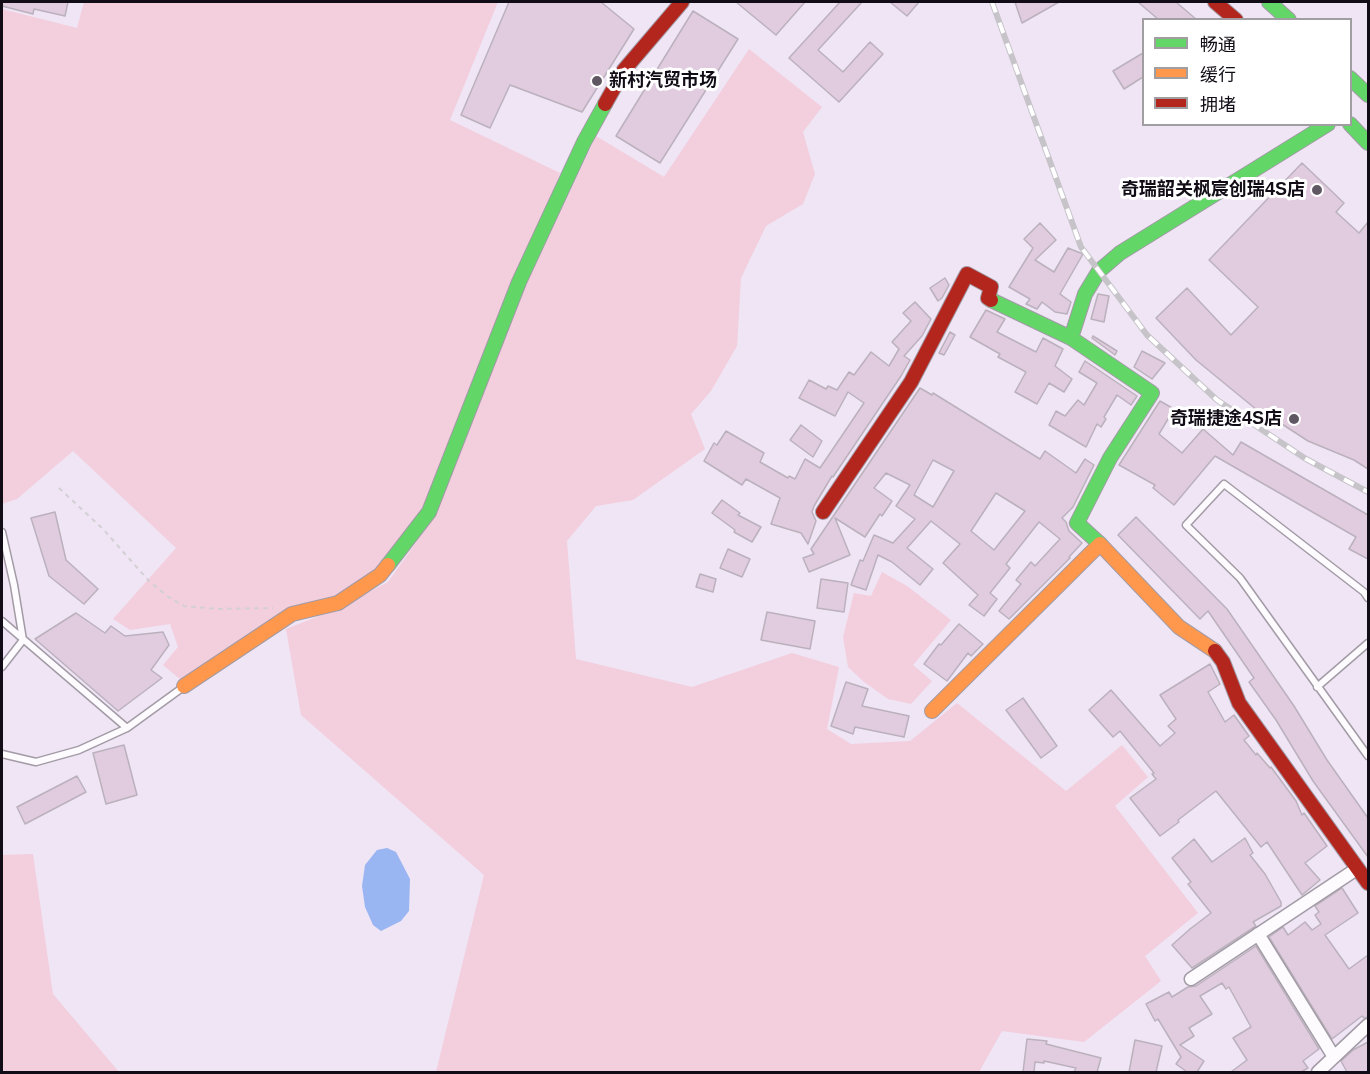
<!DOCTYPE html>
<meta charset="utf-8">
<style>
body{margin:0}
#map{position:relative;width:1370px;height:1074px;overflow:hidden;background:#efe5f5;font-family:Arial,"Noto Sans SC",sans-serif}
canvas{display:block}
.frame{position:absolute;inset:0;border:3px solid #110c15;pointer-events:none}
.legend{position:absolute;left:1142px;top:18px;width:210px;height:108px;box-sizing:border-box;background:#fff;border:2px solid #a09ea1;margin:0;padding:8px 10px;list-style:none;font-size:18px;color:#110c15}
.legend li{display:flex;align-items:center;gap:12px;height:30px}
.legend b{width:30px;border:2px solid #a09ea1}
</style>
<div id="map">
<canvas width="1370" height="1074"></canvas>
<div class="frame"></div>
<ul class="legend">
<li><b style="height:8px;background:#63d668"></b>畅通</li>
<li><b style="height:8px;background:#ff974d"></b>缓行</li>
<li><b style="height:8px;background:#b3261e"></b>拥堵</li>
</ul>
</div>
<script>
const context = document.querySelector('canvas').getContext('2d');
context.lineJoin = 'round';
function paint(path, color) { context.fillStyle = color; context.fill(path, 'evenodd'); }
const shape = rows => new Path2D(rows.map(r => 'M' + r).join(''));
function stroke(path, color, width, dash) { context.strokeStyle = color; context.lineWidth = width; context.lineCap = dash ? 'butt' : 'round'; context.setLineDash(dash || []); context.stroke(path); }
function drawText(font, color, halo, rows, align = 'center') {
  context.font = font + ' Arial,"Noto Sans SC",sans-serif'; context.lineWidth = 6; context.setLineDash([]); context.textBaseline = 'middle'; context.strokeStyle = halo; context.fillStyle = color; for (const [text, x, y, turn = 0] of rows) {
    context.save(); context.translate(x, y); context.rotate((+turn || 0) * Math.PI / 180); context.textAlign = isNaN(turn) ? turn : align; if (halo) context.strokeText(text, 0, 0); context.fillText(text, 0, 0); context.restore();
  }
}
paint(shape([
 [84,2,498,2,450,120,560,173,425,508,374,571,333,599,181,680,163,665,178,647,170,624,130,630,113,619,176,548,73,451,17,499,2,504,2,9,77,28],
 [749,49,822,107,803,132,815,174,803,204,766,226,741,278,737,346,711,391,691,414,705,449,633,500,596,506,567,541,576,659,692,687,792,653,839,667,827,729,851,744,910,741,957,703,1066,791,1122,745,1148,777,1115,806,1198,913,1145,956,1161,981,1084,1042,1002,1031,979,1072,436,1072,484,875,301,715,286,629,337,609,388,582,435,516,527,283,596,136,664,177],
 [882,572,907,586,951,620,913,665,932,681,911,704,888,699,864,682,848,667,843,637,854,593,871,596],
 [33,854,53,994,119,1072,2,1072,2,855]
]), '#f3cedd');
paint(shape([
 [387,848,396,852,410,879,409,911,401,921,381,931,373,925,365,907,362,886,365,865,377,850]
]), '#99b5f2');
const building = shape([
 [2,2,68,2,65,16,34,9,33,14,2,6,2,2],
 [509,2,601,2,634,29,582,112,510,85,490,128,461,115,509,2],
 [736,2,805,2,776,35,736,2],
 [840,2,862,2,818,50,843,72,870,42,883,54,839,102,789,58,840,2],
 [890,2,919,2,907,16,890,2],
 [1015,2,1059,2,1022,23,1015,2],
 [1138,2,1176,2,1197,20,1159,20,1138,2],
 [693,11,738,39,660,163,616,136,693,11],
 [1143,53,1143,77,1124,89,1113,71,1143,53],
 [1302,163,1344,203,1336,212,1359,233,1368,222,1368,469,1354,460,1308,441,1259,409,1257,410,1196,360,1156,318,1187,288,1231,335,1258,307,1209,260,1302,163],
 [1040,223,1056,240,1035,260,1054,272,1068,248,1083,254,1060,294,1071,302,1067,314,1055,312,1042,302,1037,309,1026,304,1030,299,1009,287,1033,248,1024,239,1040,223],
 [945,278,949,285,942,298,938,301,930,288,945,278],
 [1098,294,1109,296,1104,322,1091,319,1098,294],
 [915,302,931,319,922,336,904,356,910,360,901,376,833,477,832,476,814,506,812,512,816,521,808,544,801,533,771,524,780,498,746,479,742,485,704,461,714,443,717,445,726,431,764,453,760,462,788,478,789,476,795,479,805,459,820,468,864,403,848,392,835,416,799,398,809,380,826,389,828,386,837,390,849,372,854,375,871,352,889,366,899,349,892,342,911,321,903,313,915,302],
 [986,310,1005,319,997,332,1036,352,1043,338,1063,349,1055,366,1072,379,1064,392,1049,383,1037,404,1015,392,1026,372,998,357,1000,354,970,337,986,310],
 [950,332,955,335,944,355,939,353,950,332],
 [1093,336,1117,351,1115,355,1092,338,1093,336],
 [1142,351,1165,363,1152,379,1134,367,1142,351],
 [1085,361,1137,396,1131,405,1117,395,1104,417,1106,419,1101,427,1097,424,1086,447,1049,425,1056,411,1065,416,1078,400,1084,405,1097,383,1079,372,1085,361],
 [920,388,932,395,933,393,1040,459,1045,451,1076,473,1085,459,1094,465,1073,507,1062,518,1066,522,1069,531,1082,543,1069,557,1070,558,1009,619,999,611,1021,584,1016,580,1031,562,1035,566,1060,539,1039,522,1006,564,1010,568,990,593,997,599,984,616,969,605,978,595,943,563,960,544,931,521,907,548,933,569,920,585,892,562,878,555,866,590,851,585,860,560,863,561,874,535,893,543,915,519,896,506,910,485,886,473,874,488,892,501,882,516,880,514,865,537,835,518,850,555,809,572,803,558,814,554,811,549,920,388],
 [933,460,954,471,933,507,914,495,933,460],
 [996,493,1025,511,994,550,971,531,996,493],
 [1160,401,1174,409,1159,434,1182,453,1203,429,1233,455,1241,442,1368,515,1368,559,1349,549,1356,537,1215,456,1174,505,1153,488,1155,485,1119,465,1160,401],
 [801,425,822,441,813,457,790,440,801,425],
 [722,500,740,513,738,515,761,527,752,542,734,532,735,530,712,513,722,500],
 [55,512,66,560,98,589,84,604,49,576,31,518,55,512],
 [1136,517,1227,609,1294,706,1327,760,1368,818,1368,857,1313,781,1276,720,1249,682,1254,678,1208,611,1200,619,1118,535,1136,517],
 [728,549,750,559,742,577,720,568,728,549],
 [700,574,716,579,713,592,696,587,700,574],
 [821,579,848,583,844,612,817,608,821,579],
 [767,612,815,621,810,649,761,640,767,612],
 [76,613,105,633,111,626,125,636,163,632,169,645,151,670,162,678,118,711,35,639,76,613],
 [959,624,983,644,971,656,968,653,947,681,924,664,939,644,941,645,959,624],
 [1210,664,1220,684,1208,692,1225,722,1234,715,1249,736,1244,740,1256,755,1257,753,1270,768,1271,767,1296,801,1302,815,1304,813,1327,846,1305,863,1320,880,1302,895,1267,842,1261,847,1216,791,1178,820,1179,822,1160,836,1130,798,1156,779,1152,774,1154,773,1120,731,1113,737,1089,710,1111,690,1160,746,1175,733,1168,726,1176,719,1160,695,1210,664],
 [846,682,868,689,862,706,909,716,904,737,855,727,853,734,831,726,846,682],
 [1023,698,1057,746,1041,758,1006,710,1023,698],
 [124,745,137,795,106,804,93,753,124,745],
 [77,776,86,792,25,824,17,807,77,776],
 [1245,838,1253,853,1250,855,1265,874,1281,902,1281,906,1253,922,1256,926,1192,968,1172,945,1190,929,1211,913,1188,884,1191,882,1172,858,1194,839,1212,862,1245,838],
 [1342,888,1358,913,1325,935,1349,969,1368,955,1368,1017,1364,1018,1362,1016,1332,1039,1269,937,1283,927,1288,935,1305,922,1312,930,1321,924,1315,915,1319,912,1315,906,1342,888],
 [1256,946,1319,1049,1303,1061,1308,1068,1301,1072,1231,1072,1247,1060,1233,1038,1251,1027,1229,987,1226,989,1222,983,1200,996,1212,1014,1189,1028,1194,1036,1180,1045,1204,1061,1197,1072,1187,1072,1176,1064,1181,1057,1158,1019,1155,1021,1146,1004,1169,992,1172,997,1188,987,1196,986,1256,946],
 [1027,1039,1047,1041,1046,1044,1101,1058,1097,1072,1074,1072,1076,1068,1044,1061,1044,1063,1035,1062,1034,1072,1023,1072,1027,1039],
 [1135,1040,1162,1046,1156,1072,1129,1072,1135,1040],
 [1368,1042,1368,1072,1347,1072,1341,1061,1353,1050,1368,1042]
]);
paint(building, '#e1ccdf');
stroke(building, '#bbb1bc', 1.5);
const lane = shape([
 [2,532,14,585,23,640,2,667],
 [1368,598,1364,592,1224,484,1186,525,1240,578,1368,756],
 [2,621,127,728,182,688],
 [1317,687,1368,643],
 [2,754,36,762,79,750,127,728]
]);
const street = shape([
 [1258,934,1334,1057],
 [1191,979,1358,868],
 [1318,1072,1368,1025]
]);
const fast = shape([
 [1269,2,1289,20],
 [1350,78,1368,95],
 [1350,124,1368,143],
 [991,300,1071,338,1152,393,1110,458,1077,523,1100,544],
 [1071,338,1085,294,1099,271,1120,253,1328,124],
 [388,565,429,512,519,282,584,142,605,104]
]);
const slow = shape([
 [184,686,292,614,338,603,380,575,388,565],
 [932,711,1100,544,1179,627,1215,651]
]);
const jam = shape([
 [1215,2,1236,20],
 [605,104,624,70,682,2],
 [823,512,911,382,967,274,991,287,988,298,991,300],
 [1215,651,1223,662,1239,703,1368,883]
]);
stroke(lane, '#a29ba6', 9);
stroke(street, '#a29ba6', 15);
stroke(fast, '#a29ba6', 16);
stroke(slow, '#a29ba6', 16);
stroke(jam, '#a29ba6', 16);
stroke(shape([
 [59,488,103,529,149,581,167,596,184,606,218,609,273,608]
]), '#d2d0d4', 2, [4.5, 4.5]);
stroke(lane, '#fdfbfe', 6);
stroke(street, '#fdfbfe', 12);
stroke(fast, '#63d668', 14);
stroke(slow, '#ff974d', 14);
stroke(jam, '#b3261e', 14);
const rail = shape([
 [992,2,1081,247,1147,335,1217,400,1306,459,1368,492]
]);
stroke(rail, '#c6c4c8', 6);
stroke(rail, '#fff', 4, [11]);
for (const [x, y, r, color] of [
 [597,81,6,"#5f5863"],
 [1317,190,6,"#5f5863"],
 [1294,419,6,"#5f5863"]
]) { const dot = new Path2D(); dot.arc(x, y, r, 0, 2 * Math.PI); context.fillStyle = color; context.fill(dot); stroke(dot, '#fff', 2); }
drawText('bold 18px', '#110c15', '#fff', [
 ["新村汽贸市场",609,81,"left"],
 ["奇瑞韶关枫宸创瑞4S店",1305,190],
 ["奇瑞捷途4S店",1282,419]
], 'right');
</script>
